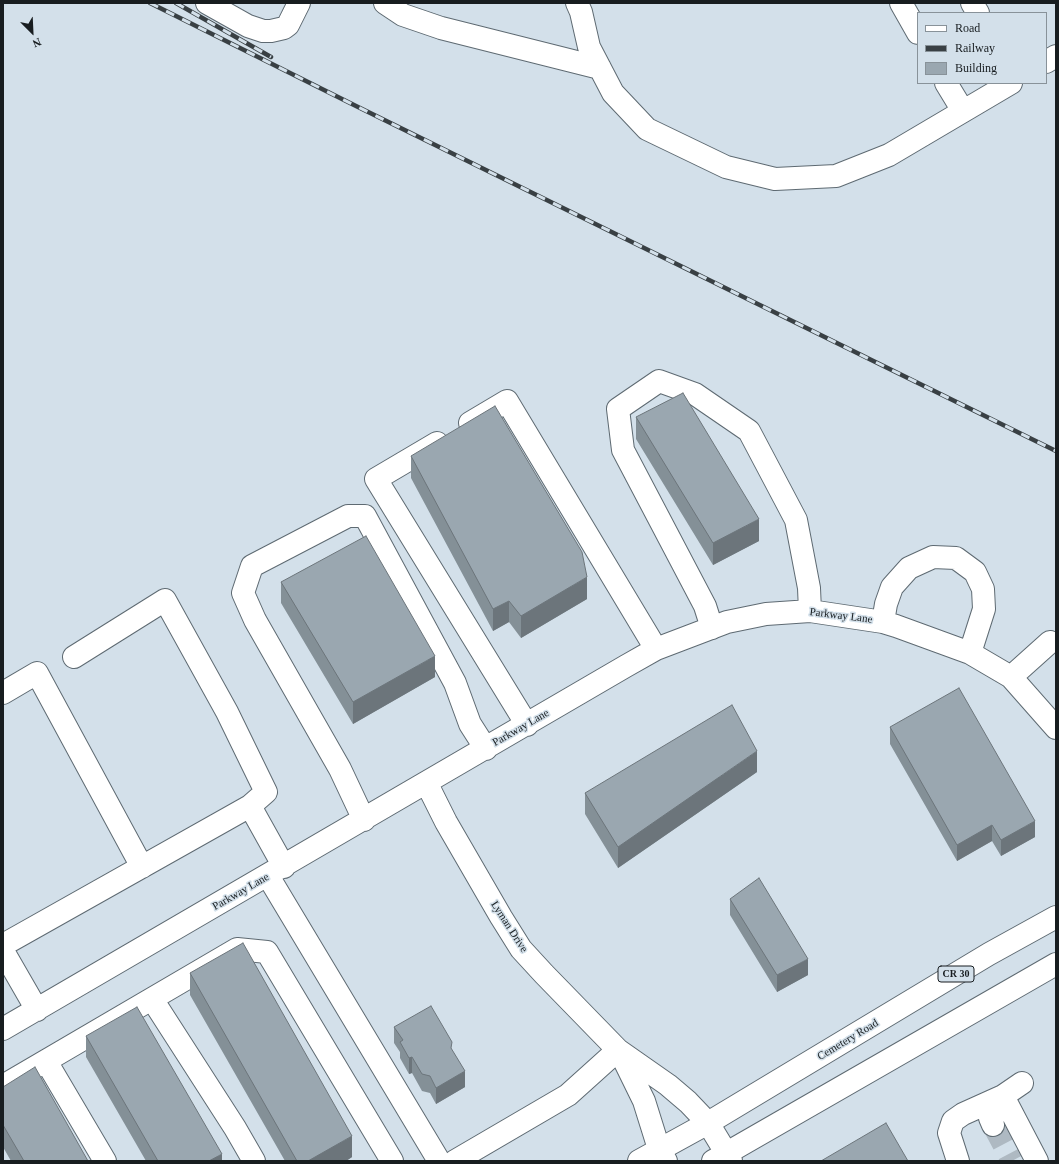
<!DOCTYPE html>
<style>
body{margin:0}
#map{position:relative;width:1059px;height:1164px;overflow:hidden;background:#d3e0ea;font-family:Georgia,serif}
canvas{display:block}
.frame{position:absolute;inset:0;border:4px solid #181d20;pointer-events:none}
.legend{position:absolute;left:917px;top:12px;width:130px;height:72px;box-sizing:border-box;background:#d3e0ea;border:1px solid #889299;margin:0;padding:5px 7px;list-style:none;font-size:12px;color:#181d20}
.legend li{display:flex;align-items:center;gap:8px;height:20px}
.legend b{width:20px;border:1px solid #889299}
.north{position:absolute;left:12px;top:12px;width:40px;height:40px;-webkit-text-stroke:3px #d3e0ea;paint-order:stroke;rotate:156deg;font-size:11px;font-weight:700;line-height:16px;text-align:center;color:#181d20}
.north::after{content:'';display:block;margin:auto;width:14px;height:18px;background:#181d20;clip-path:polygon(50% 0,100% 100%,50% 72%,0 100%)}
</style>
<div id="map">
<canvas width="1059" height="1164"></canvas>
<div class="frame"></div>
<ul class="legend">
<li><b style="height:5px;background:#fff"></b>Road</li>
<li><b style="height:5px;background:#394044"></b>Railway</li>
<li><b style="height:11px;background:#9aa7b0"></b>Building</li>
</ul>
<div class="north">N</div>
</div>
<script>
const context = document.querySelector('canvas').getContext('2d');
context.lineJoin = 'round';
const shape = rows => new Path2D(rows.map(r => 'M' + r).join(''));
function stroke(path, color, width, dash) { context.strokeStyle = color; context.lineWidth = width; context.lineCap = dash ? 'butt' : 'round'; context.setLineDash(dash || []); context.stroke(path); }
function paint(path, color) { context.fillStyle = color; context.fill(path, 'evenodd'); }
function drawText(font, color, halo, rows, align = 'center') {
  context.font = font + ' Georgia,serif'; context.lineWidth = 3; context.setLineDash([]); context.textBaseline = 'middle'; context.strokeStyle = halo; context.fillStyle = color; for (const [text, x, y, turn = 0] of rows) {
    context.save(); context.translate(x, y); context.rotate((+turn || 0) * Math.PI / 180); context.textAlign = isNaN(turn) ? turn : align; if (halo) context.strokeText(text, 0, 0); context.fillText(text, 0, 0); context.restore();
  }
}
stroke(shape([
 [993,1125,1012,1161]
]), '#aeb9c2', 22, [22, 11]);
const minor = shape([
 [207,3,248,26,263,31,271,31,284,28,288,25,299,3],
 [385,3,403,15,441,28,600,68],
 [577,3,581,12,589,47,613,93,647,129,726,167,775,179,836,176,889,155,1011,83],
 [901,3,918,33],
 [972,3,978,13],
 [1046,62,1056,56],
 [946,83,963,111],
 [470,423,507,401,656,649],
 [437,443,376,479,527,725],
 [883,622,886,604,892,587,909,568,933,557,956,558,975,572,983,589,984,609,970,653],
 [712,628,705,606,623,450,618,409,659,381,695,394,749,431,796,520,809,588,810,611],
 [74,657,165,600,227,712,266,792,250,806,284,867],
 [1011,677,1050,642],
 [3,693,37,673,142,867],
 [427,784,446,822,501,917,521,949,544,974,618,1050,668,1085,688,1102,708,1123,731,1161],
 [364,820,340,769,255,620,243,593,252,566,348,516,365,516,455,683,470,724,486,749],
 [268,876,439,1161],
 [3,945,250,806],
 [3,951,37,1010],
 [152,999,235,1128,254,1161],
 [3,1029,626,666,656,649,727,622,766,614,810,611,883,622,896,626,970,653,1011,677,1056,728],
 [620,1052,644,1101,659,1149,666,1161],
 [46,1061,105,1161],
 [3,1086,237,949,267,952,392,1161],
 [1003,1096,1037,1161],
 [993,1125,990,1118,1007,1105],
 [455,1161,568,1095,618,1050],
 [958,1161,949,1133,953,1121,963,1114,1003,1096,1022,1083]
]);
const major = shape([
 [639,1161,708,1123,989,954,1056,917],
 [713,1161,1056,964]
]);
stroke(minor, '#5e6a72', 24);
stroke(major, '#5e6a72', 24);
stroke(minor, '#fff', 22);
stroke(major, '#fff', 22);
const rail = shape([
 [150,3,356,106,1056,451],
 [176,3,271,57]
]);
stroke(rail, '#394044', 4.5);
stroke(rail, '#d3e0ea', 3, [9]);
paint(shape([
 [636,417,759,541,713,565,636,439],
 [411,456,587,599,521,638,509,622,493,631,411,478],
 [281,582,435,677,353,724,281,603],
 [890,727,1035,837,1001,856,992,841,957,861,890,744],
 [757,772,618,868,585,814,585,793],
 [730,899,808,975,777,992,730,915],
 [190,973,352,1157,346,1161,285,1161,190,995],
 [394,1027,452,1050,465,1087,436,1104,430,1093,422,1091,412,1073,409,1074,400,1058,400,1052,394,1043],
 [86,1036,222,1161,146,1161,86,1057],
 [3,1087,88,1161,11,1161,3,1147]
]), '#849097');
paint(shape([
 [759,519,759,541,713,565,713,543],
 [587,577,587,599,521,638,521,616],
 [509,601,509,622,493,631,493,609],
 [435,656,435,677,353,724,353,702],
 [757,751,757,772,618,868,618,847],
 [1035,821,1035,837,1001,856,1001,840],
 [992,825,992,841,957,861,957,845],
 [808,959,808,975,777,992,777,975],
 [412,1057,412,1073,409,1074,409,1058],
 [465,1071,465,1087,436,1104,436,1088],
 [352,1136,352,1157,346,1161,308,1161],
 [222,1154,222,1161,209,1161]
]), '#6c757b');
const building = shape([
 [683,393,759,519,713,543,636,417,683,393],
 [495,406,582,552,587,577,521,616,509,601,493,609,411,456,495,406],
 [366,536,435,656,353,702,281,582,366,536],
 [959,688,1035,821,1001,840,992,825,957,845,890,727,959,688],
 [732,705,757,751,618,847,585,793,732,705],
 [759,878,808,959,777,975,730,899,759,878],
 [243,943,352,1136,308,1161,297,1161,190,973,243,943],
 [431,1006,452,1042,451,1048,465,1071,436,1088,430,1076,422,1074,412,1057,409,1058,400,1042,403,1040,394,1027,431,1006],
 [137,1007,222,1154,209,1161,158,1161,86,1036,137,1007],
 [35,1067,88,1161,24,1161,3,1125,3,1087,35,1067],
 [886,1123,908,1161,821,1161,886,1123]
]);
paint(building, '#9aa7b0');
stroke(building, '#6c757b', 1);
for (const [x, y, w] of [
 [956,974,36]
]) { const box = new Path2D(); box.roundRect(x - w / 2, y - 8, w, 16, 3); context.fillStyle = '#d3e0ea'; context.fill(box); stroke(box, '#181d20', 1); }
drawText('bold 10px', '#181d20', null, [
 ["CR 30",956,974]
]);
drawText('11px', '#181d20', '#d3e0ea', [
 ["Parkway Lane",841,616,7],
 ["Parkway Lane",521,728,-30],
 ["Parkway Lane",241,892,-30],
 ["Lyman Drive",509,927,57],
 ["Cemetery Road",848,1040,-31]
]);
</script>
